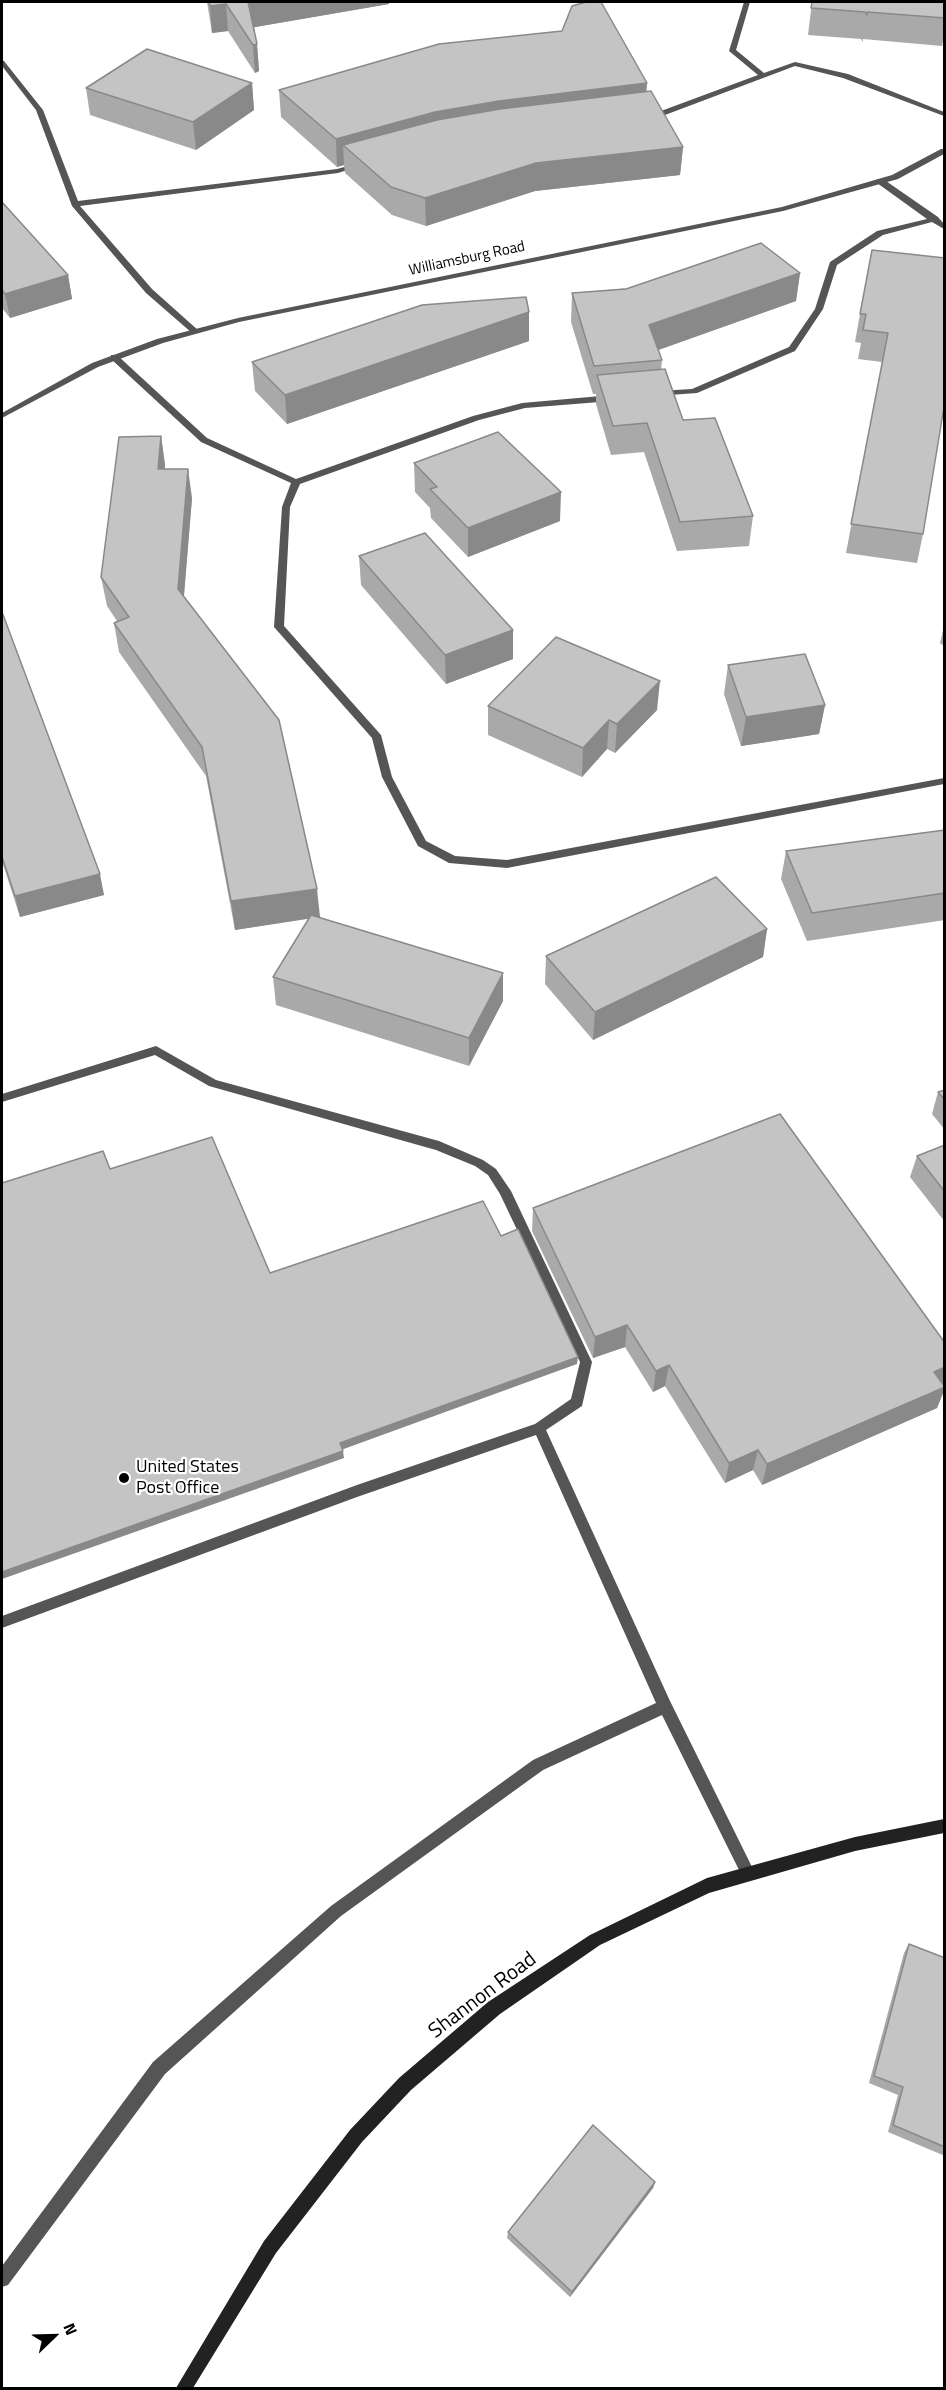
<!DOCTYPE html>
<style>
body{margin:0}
#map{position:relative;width:946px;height:2390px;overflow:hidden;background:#fff;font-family:"Titillium Web",sans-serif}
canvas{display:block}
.frame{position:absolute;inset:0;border:3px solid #000;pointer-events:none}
.north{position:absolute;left:24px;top:2306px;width:60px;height:60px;-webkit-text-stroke:4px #fff;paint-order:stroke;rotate:67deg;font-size:16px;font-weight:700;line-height:24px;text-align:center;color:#000}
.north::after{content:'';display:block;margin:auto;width:21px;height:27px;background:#000;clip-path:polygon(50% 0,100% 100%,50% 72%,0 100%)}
</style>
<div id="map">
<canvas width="946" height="2390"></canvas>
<div class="frame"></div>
<div class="north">N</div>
</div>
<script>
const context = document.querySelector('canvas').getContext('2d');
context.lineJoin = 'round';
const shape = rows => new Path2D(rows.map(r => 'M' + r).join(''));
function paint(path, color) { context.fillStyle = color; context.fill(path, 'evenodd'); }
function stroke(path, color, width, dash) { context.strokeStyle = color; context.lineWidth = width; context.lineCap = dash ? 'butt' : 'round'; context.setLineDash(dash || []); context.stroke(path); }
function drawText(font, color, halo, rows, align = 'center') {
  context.font = font + ' "Titillium Web",sans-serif'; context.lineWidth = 4.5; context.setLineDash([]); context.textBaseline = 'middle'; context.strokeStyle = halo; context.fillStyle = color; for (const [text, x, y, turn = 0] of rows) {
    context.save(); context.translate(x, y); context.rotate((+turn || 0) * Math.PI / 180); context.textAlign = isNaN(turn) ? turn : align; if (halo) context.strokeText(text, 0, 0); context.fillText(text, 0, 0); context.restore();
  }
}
paint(shape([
 [744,2,750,2,736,50,764,73,795,62,848,74,944,112,944,116,843,78,795,66,665,115,645,117,645,113,661,111,758,75,729,51,744,2],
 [2,60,4,61,43,110,78,201,337,169,359,163,363,165,338,173,80,206,152,289,199,331,192,333,146,293,72,206,36,110,2,66,2,60],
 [877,179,883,179,938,217,944,224,944,229,932,222,883,235,837,265,823,309,795,351,697,393,656,396,656,392,659,391,692,389,789,347,815,309,830,262,877,231,927,219,877,183,877,179],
 [111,355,117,355,207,438,296,479,473,416,522,403,612,395,616,398,612,401,525,408,479,420,300,484,290,507,284,626,381,735,392,777,426,841,455,856,507,860,944,778,944,784,507,868,449,863,418,846,382,777,372,738,274,627,282,507,291,483,201,442,111,359,111,355],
 [156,1046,216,1080,439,1141,483,1160,496,1169,511,1191,592,1362,582,1406,546,1430,670,1701,755,1873,753,1878,748,1880,743,1878,662,1715,543,1770,341,1916,165,2074,8,2285,2,2287,2,2266,153,2062,331,1906,533,1760,656,1703,536,1435,357,1497,2,1628,2,1616,357,1485,535,1424,571,1399,580,1362,500,1194,488,1175,475,1166,436,1150,209,1086,155,1055,2,1102,2,1094,156,1046]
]), '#555');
paint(shape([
 [941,149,944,149,944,154,898,179,783,211,239,322,163,343,98,367,2,418,2,413,92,363,157,339,238,318,782,207,892,175,941,149]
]), '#555');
paint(shape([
 [944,1819,944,1833,855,1851,709,1893,600,1945,500,2014,411,2090,362,2142,276,2253,193,2388,176,2388,264,2241,350,2130,399,2078,488,2002,590,1935,707,1878,855,1837,944,1819]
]), '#222');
paint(shape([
 [207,2,389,2,389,4,254,27,257,44,259,71,255,73,228,31,212,33],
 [812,2,945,2,945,31,942,46,863,39,863,42,861,39,808,35],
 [252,83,254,110,196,150,90,115,86,88],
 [647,83,646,92,683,147,680,175,535,191,426,226,392,215,345,173,344,165,337,167,281,117,279,90],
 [2,202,68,275,72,299,10,318,2,308],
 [945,258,923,534,917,563,846,553,882,362,858,359,861,343,855,342,860,314],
 [800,273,796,301,658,350,662,360,661,370,683,420,753,516,749,546,677,551,644,452,611,455,596,404,596,394,593,394,571,322,572,293],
 [529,312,529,341,287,424,255,391,252,362],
 [161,436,165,465,165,469,192,498,184,596,320,917,318,917,503,1001,469,1066,276,1005,273,977,309,918,235,930,206,776,119,652,114,623,117,621,107,606,101,577],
 [414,463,560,521,468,557,431,518,430,508,415,492],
 [359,556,513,630,513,659,446,684,361,585],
 [2,612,104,895,20,917,2,861],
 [945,622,945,647,940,643],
 [728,665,825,705,819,734,741,746,724,694],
 [488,706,657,710,615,753,607,749,582,777,488,735],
 [945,830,945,920,807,941,781,879,786,851],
 [767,929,763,957,593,1040,545,984,546,956],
 [945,1090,945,1130,932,1114,938,1092],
 [945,1145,945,1222,910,1177,917,1156],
 [533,1208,945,1343,945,1389,937,1408,762,1485,753,1470,725,1483,665,1386,653,1392,625,1347,593,1358,532,1231],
 [909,1944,945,1958,945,2156,888,2132,898,2095,869,2083,904,1953],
 [655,2182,653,2188,570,2297,507,2238,508,2232]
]), '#a9a9a9');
paint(shape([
 [248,2,389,2,389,4,250,28],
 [226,4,228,31,212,33,210,6],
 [257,44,259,71,255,73,253,45],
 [252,83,254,110,196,150,193,122],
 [647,83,645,111,343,145,344,165,337,167,336,139,435,112,499,101],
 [683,147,680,175,535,191,426,226,425,198,536,163],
 [800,273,796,301,647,354,649,325],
 [68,275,72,299,10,318,5,294],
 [529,312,529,341,287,424,285,395],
 [161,436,165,465,162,499,158,469],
 [188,469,192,498,182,618,178,589],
 [561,492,560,521,468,557,468,528],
 [513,630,513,659,446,684,445,655],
 [660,681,657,710,615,753,617,724],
 [825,705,819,734,741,746,746,717],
 [609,720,607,749,582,777,583,748],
 [100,874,104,895,20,917,15,896],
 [317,889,320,917,235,930,231,901],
 [767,929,763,957,593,1040,595,1012],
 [503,973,503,1001,469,1066,469,1038],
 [627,1325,625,1347,593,1358,595,1337],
 [578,1357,577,1364,341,1450,340,1443],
 [669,1365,665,1386,653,1392,656,1371],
 [945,1367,945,1385,934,1372],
 [945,1387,937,1408,762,1485,767,1464],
 [758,1450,753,1470,725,1483,729,1463],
 [343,1451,344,1458,2,1579,2,1572],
 [655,2182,653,2188,570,2297,572,2292]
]), '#898989');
const building = shape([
 [209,2,248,2,257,44,253,45,226,4,210,6,209,2],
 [586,2,601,2,647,83,499,101,435,112,336,139,279,90,439,44,562,31,572,6,586,2],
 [812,2,945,2,945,18,867,12,867,15,865,12,811,8,812,2],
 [147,49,252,83,193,122,86,88,147,49],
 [651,91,683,147,536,163,425,198,391,187,343,145,437,120,500,109,651,91],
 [2,202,68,275,5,294,2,290,2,202],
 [761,243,800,273,649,325,662,360,594,366,572,293,626,289,761,243],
 [872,250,945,258,945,401,923,534,851,524,888,333,863,330,866,314,860,314,872,250],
 [526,297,529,312,285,395,252,362,422,305,526,297],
 [665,369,683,420,715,418,753,516,680,522,647,423,613,426,597,375,665,369],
 [498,432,561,492,468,528,430,489,437,487,414,463,498,432],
 [161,436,158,469,188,469,178,589,279,720,317,889,231,901,202,747,114,623,129,617,101,577,119,437,161,436],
 [425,533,513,630,445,655,359,556,425,533],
 [2,612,100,874,15,896,2,857,2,612],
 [556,637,660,681,617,724,609,720,583,748,488,706,556,637],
 [805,654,825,705,746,717,728,665,805,654],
 [945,830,945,893,812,913,786,851,945,830],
 [716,877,767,929,595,1012,546,956,716,877],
 [311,915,503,973,469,1038,273,977,311,915],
 [945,1090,945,1100,938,1092,945,1090],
 [780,1114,945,1343,945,1367,934,1372,945,1387,767,1464,758,1450,729,1463,669,1365,656,1371,627,1325,595,1337,533,1208,780,1114],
 [212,1137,270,1273,483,1201,501,1236,518,1229,578,1357,340,1443,343,1451,2,1572,2,1183,103,1151,110,1169,212,1137],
 [945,1145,945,1192,917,1156,945,1145],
 [909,1944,945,1958,945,2147,893,2125,903,2087,874,2076,909,1944],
 [593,2125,655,2182,572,2292,508,2232,593,2125]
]);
paint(building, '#c4c4c4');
stroke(building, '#898989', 1.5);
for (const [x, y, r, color] of [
 [124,1478,6,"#000"]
]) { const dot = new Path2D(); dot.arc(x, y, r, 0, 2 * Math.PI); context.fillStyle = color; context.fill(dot); stroke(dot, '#fff', 2); }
drawText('15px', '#000', '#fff', [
 ["Williamsburg Road",467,259,-12]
]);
drawText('18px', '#000', '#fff', [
 ["United States",136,1468],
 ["Post Office",136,1489]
], 'left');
drawText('21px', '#000', '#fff', [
 ["Shannon Road",483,1996,-37]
]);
</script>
